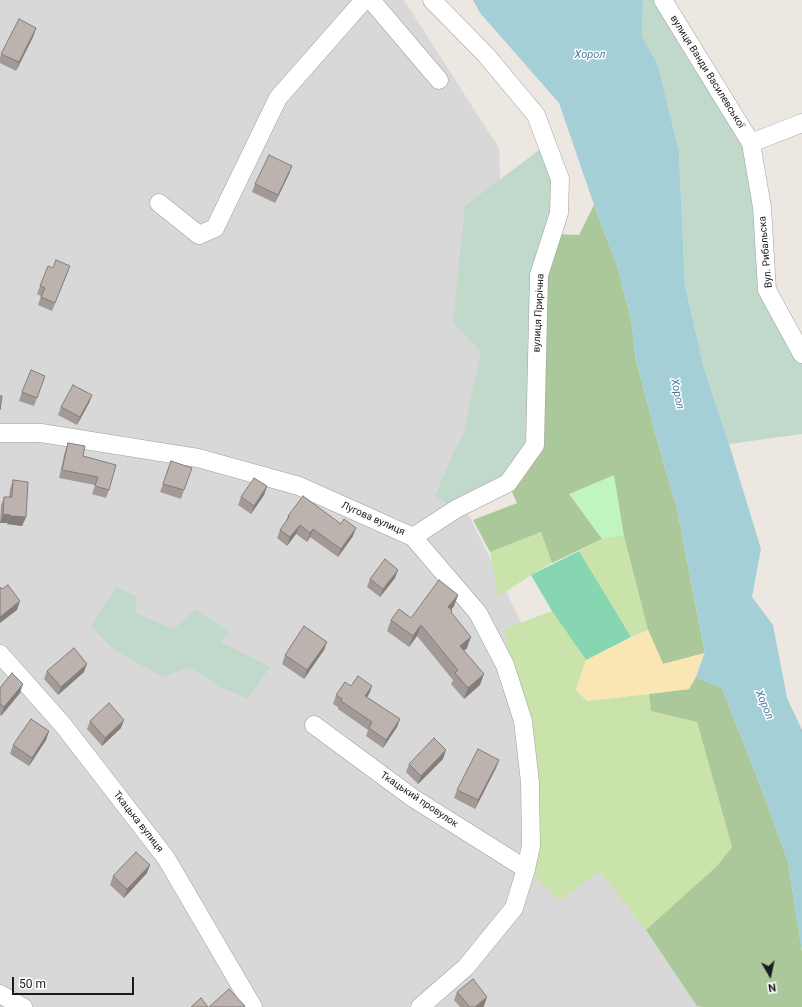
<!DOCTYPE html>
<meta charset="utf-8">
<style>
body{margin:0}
#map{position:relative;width:802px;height:1007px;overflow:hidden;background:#ece8e1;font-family:Roboto,sans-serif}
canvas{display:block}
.north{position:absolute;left:750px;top:955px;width:40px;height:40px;-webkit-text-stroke:3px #fff;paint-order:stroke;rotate:171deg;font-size:11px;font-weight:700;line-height:16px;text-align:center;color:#1b1b1b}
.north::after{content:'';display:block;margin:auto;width:14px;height:18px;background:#1b1b1b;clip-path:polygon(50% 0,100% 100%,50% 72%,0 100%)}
.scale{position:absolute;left:12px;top:977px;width:122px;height:18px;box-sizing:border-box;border:2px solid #1b1b1b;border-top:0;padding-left:5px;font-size:12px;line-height:14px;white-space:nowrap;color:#1b1b1b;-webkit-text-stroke:3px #fff;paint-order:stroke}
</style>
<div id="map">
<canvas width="802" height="1007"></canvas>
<div class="north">N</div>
<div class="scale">50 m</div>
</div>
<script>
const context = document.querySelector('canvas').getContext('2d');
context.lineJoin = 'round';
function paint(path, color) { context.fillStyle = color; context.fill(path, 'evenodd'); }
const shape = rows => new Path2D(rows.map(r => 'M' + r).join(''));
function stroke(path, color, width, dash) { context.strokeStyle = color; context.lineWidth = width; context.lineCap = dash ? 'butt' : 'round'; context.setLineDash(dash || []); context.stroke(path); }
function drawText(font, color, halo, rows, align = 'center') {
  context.font = font + ' Roboto,sans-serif'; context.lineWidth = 3; context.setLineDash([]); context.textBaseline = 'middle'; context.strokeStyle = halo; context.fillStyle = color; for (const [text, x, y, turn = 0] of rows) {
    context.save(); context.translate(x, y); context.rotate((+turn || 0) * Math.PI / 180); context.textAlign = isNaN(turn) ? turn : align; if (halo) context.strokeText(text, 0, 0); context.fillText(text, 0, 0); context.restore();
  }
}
paint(shape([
 [0,0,404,0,499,148,504,280,456,489,554,689,744,1007,0,1007]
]), '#d9d8d8');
paint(shape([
 [541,532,552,563,531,575,498,597,490,552],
 [624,536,648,630,631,637,579,551,602,539],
 [552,611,586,660,576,690,587,701,649,694,652,711,697,722,732,847,717,866,646,930,600,871,560,900,526,869,523,721,504,629]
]), '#cae3aa');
paint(shape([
 [594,205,618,268,631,319,636,360,662,458,676,504,705,653,663,664,648,630,624,536,602,539,552,563,541,532,490,552,473,520,517,503,508,483,539,275,552,234,579,235],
 [696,677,722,688,757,777,788,861,802,952,802,1007,704,1007,697,1006,646,930,717,866,732,847,697,722,651,711,649,694,689,689]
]), '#aac899');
paint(shape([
 [643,0,663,0,748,145,767,290,802,354,802,434,729,444,704,368,685,286,679,152,658,65,642,36],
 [547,144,560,179,539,275,535,445,508,483,456,509,435,496,455,449,463,435,481,352,453,322,465,206],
 [117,587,137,597,135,613,174,629,195,609,229,632,221,642,270,667,248,699,221,687,191,667,162,677,114,649,91,627,104,605]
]), '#c0d9cb');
paint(shape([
 [648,630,663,664,705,653,689,689,588,701,576,690,586,660]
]), '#f9e6b3');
paint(shape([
 [614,475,624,536,602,539,569,494]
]), '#c0f4c1');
paint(shape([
 [579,551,631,637,586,660,552,611,531,575]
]), '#85d6b1');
paint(shape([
 [473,0,643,0,642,36,658,65,679,152,685,286,704,368,729,444,761,549,752,597,773,625,787,698,802,730,802,952,788,861,757,777,722,688,696,677,705,652,676,504,662,458,636,360,631,319,618,268,594,205,559,103,480,13]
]), '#a5cfd7');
const street = shape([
 [371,0,439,80],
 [663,0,751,143,762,207,767,290,802,354],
 [751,143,802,123],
 [159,203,199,235,215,228,278,98,364,0],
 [0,433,41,433,198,458,299,486,413,537,478,613,505,665,523,721,530,782,531,846,526,869,514,908,466,967,420,1007],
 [413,537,456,509,508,483,535,445,539,275,559,213,560,179,536,115,486,55,432,0],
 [0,654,63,725,166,858,253,1007],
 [314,725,413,798,526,869],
 [0,994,23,1007]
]);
stroke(street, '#9f9f9f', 19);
stroke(street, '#fff', 18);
paint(shape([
 [36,28,33,37,16,71,0,63,0,58,1,54],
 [292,166,289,174,275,203,252,192,255,184],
 [67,274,52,311,38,305,41,296,37,294,40,286],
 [45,376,34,406,19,401,22,392],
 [92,395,89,403,77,425,58,415,61,407],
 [68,443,83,456,109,490,106,498,92,494,95,485,59,478,65,451],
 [171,461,184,490,181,499,160,492],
 [13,480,26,517,22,526,7,524,7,523,0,523,1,505,4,497,9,497,10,489],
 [267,486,264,495,251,514,238,505,241,497],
 [288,516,353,536,338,557,310,537,307,542,296,534,287,546,277,538,280,530,285,524],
 [395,578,380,597,367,587,370,579],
 [458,595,454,606,451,610,451,612,467,648,464,651,480,685,464,699,451,684,453,680,417,636,409,647,387,631,391,620,411,618],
 [327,642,324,650,304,679,282,664,285,655],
 [47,671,84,672,58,695,44,679],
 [351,686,372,686,369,694,367,697,400,719,397,727,383,748,366,736,368,730,338,709,338,707,333,704,336,695],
 [0,688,20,693,1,716,0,715],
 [90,721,121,728,102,746,87,729],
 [49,731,46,740,29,766,10,754,13,745],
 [443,759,418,784,406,772,409,764],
 [499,760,496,768,475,809,454,798,457,790],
 [147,873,124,898,110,885,113,876],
 [457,992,484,1006,483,1007,460,1007,454,1000]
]), '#a29a96');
paint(shape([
 [36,28,33,37,16,71,19,62],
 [292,166,289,174,275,203,278,195],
 [92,395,89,403,77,425,80,417],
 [267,486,264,495,251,514,254,506],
 [3,514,10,515,7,523,0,523],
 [10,516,26,517,22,526,7,524],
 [300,525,296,534,287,546,290,537],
 [356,528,353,536,338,557,341,549],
 [313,529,310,537,307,542,310,533],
 [398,570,395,578,380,597,383,589],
 [458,595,454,606,444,618,448,607],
 [20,601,17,610,0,623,0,617],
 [421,625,417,636,409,647,413,636],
 [471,637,467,648,456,657,460,646],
 [327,642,324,650,304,679,307,670],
 [87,664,84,672,58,695,61,687],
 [484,674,480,685,464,699,468,688],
 [23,684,20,693,1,716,4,707],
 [372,686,369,694,362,704,365,696],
 [400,719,397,727,383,748,386,740],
 [124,720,121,728,102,746,105,738],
 [49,731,46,740,29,766,32,758],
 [446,750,443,759,418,784,421,776],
 [499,760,496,768,475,809,478,800],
 [150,865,147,873,124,898,127,889],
 [487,997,484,1006,483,1007,475,1007]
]), '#847d7a');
const building = shape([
 [19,19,36,28,19,62,1,54,19,19],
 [269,155,292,166,278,195,255,184,269,155],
 [56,260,70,266,55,303,41,297,45,288,40,286,48,266,53,268,56,260],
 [31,370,45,376,37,398,22,392,31,370],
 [73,385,92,395,80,417,61,407,73,385],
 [0,396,2,396,0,410,0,396],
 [68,443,85,446,83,456,116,465,109,490,95,486,98,477,62,470,68,443],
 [171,461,192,468,184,490,163,484,171,461],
 [254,478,267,486,254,506,241,497,254,478],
 [13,480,28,482,26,517,10,516,10,515,3,514,4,497,12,497,13,480],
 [303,496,341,524,344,519,356,528,341,549,313,529,310,533,300,525,290,537,280,530,289,517,288,516,303,496],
 [385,559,398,570,383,589,370,579,385,559],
 [439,580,458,595,448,607,452,610,451,612,471,637,460,646,484,674,468,688,455,673,458,670,421,625,413,636,391,620,399,609,411,618,439,580],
 [8,585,20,601,0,617,0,587,2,589,8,585],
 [304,626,327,642,307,670,285,655,304,626],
 [74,648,87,664,61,687,47,671,74,648],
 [12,673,23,684,4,707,0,704,0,688,12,673],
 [358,676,372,686,365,696,400,719,386,740,369,728,372,722,341,701,342,699,336,695,345,682,351,686,358,676],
 [109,703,124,720,105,738,90,721,109,703],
 [31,719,49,731,32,758,13,745,31,719],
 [434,738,446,750,421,776,409,764,434,738],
 [478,749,499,760,478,800,457,790,478,749],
 [136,852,150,865,127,889,113,876,136,852],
 [473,979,487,997,475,1007,470,1007,457,992,473,979],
 [229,989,245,1006,243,1007,209,1007,229,989],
 [201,998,208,1007,191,1007,201,998]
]);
paint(building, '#bcb3ae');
stroke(building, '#847d7a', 1);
drawText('10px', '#1b1b1b', '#fff', [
 ["вулиця Ванди Василевської",707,72,58],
 ["Вул. Рибальска",766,252,-95],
 ["вулиця Прирічна",539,313,-87],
 ["Лугова вулиця",373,519,24],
 ["Ткацький провулок",419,800,34],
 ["Ткацька вулиця",138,822,52]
]);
drawText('italic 11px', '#4d7a9c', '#fff', [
 ["Хорол",590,55],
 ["Хорол",677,394,79],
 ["Хорол",764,705,67]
]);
</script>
